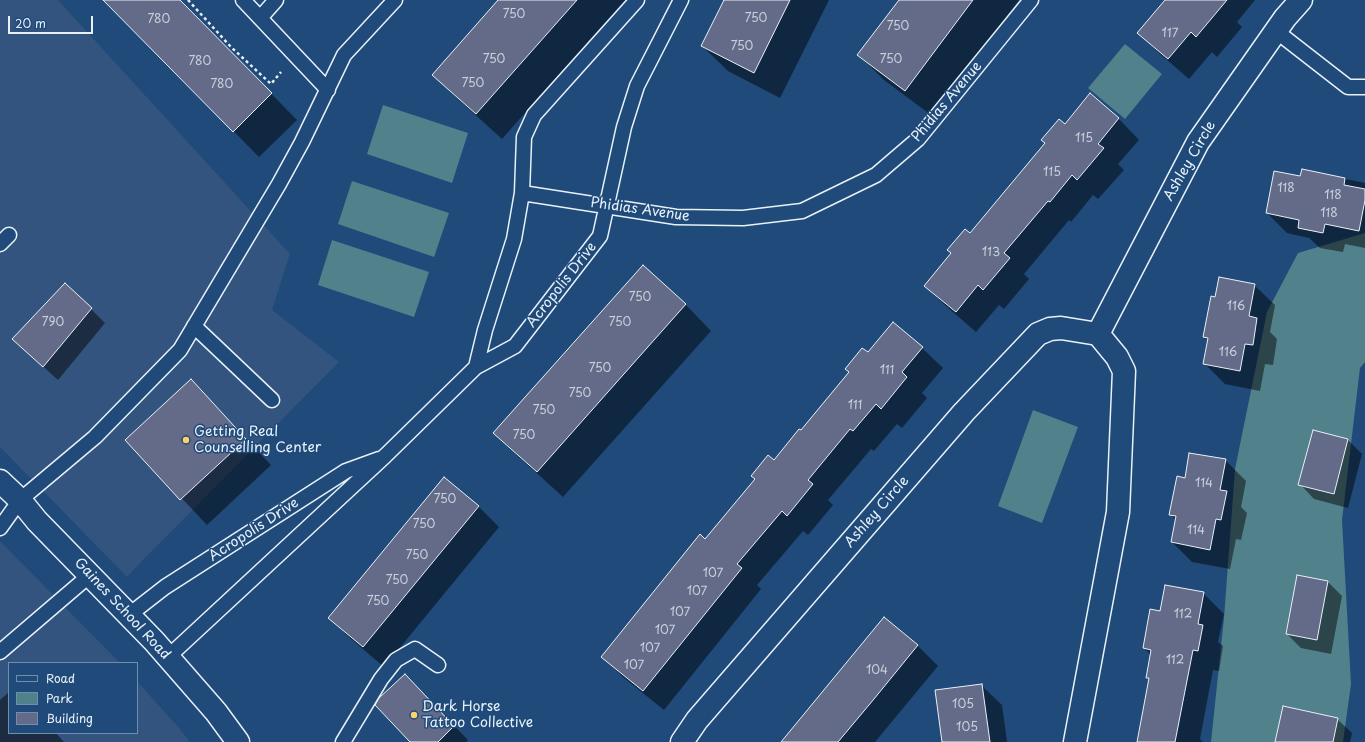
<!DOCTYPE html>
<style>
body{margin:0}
#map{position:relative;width:1365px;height:742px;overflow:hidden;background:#1f4a7a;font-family:"Playpen Sans",sans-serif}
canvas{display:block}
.legend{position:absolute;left:8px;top:662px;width:130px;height:72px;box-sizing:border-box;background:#1f4a7a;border:1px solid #6f8dac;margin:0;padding:5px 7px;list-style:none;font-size:12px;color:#e8f1f8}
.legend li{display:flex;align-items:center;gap:8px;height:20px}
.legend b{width:20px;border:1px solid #6f8dac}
.scale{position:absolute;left:8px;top:16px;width:85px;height:18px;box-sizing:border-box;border:2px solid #e8f1f8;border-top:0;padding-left:5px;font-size:12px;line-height:14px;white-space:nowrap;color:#e8f1f8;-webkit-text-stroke:3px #1f4a7a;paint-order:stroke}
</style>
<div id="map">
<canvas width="1365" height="742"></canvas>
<ul class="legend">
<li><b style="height:5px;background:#1f4a7a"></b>Road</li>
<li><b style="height:11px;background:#51818b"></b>Park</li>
<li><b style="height:11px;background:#636b88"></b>Building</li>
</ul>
<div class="scale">20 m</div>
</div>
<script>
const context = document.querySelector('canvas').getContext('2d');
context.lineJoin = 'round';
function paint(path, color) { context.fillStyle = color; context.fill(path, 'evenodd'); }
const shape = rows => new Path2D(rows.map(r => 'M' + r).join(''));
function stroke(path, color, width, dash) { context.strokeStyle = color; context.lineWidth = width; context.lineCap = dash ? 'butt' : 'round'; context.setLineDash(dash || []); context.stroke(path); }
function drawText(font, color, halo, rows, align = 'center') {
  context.font = font + ' "Playpen Sans",sans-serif'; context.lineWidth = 3; context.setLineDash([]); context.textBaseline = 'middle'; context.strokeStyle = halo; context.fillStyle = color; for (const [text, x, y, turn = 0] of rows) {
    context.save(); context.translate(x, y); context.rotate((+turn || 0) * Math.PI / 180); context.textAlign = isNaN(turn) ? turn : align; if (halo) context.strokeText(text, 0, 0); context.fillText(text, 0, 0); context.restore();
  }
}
paint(shape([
 [0,0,58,0,290,254,272,310,339,362,143,560,127,577,0,447],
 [0,541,120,663,9,663,9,733,137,733,137,681,179,728,190,742,0,742]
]), '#33547e');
paint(shape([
 [1125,44,1162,74,1125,119,1088,88],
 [383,105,468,133,452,183,367,154],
 [352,181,449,213,434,257,338,224],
 [1365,233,1365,362,1360,368,1342,520,1351,684,1343,742,1211,742,1224,618,1235,469,1267,312,1298,253],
 [332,240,429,272,414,317,318,285],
 [1033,410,1078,427,1042,523,998,506]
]), '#51818b');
paint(shape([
 [104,0,179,0,297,120,259,157],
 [499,0,625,0,502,139,459,100,433,75],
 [725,0,829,0,780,98,728,71,702,46],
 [900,0,1019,0,931,115,884,80,859,55],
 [1164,0,1255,0,1237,22,1242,27,1217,57,1212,52,1189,79,1159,53,1138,33,1165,1],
 [1090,95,1119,119,1139,140,1118,164,1124,170,1098,199,1093,195,1071,222,1069,220,1024,274,1029,279,1004,309,999,305,976,332,946,306,925,286],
 [1303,170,1365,183,1365,248,1345,244,1343,252,1320,248,1309,238,1287,233,1267,213,1301,177],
 [643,266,686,305,711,331,563,497,520,458,494,433],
 [1254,285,1275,305,1270,332,1277,339,1273,365,1265,364,1260,391,1225,384,1205,364,1209,341,1204,337,1216,298],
 [91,309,105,323,58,380,13,339],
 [893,324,922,348,943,368,922,393,927,398,902,428,897,424,874,451,871,449,828,500,833,505,808,535,803,531,757,585,761,589,664,710,623,677,603,657,801,432],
 [191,381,271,465,207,525,127,440],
 [1314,431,1348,440,1362,454,1348,508,1314,499,1300,484],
 [1225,460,1246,481,1241,507,1247,513,1241,540,1236,539,1230,569,1192,562,1172,542,1176,520,1170,514,1186,479],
 [444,478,479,507,499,527,384,667,350,638,329,618],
 [1298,576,1328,582,1342,596,1331,654,1301,648,1287,634],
 [1203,593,1224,614,1218,642,1223,646,1219,671,1213,670,1200,739,1203,742,1138,742,1150,680,1147,678,1151,655,1144,648,1161,612],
 [884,618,918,646,938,666,875,742,798,742],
 [405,675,468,740,466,742,412,742],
 [981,685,1002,705,1007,742,943,742],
 [9,692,9,733,56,733,64,742,0,742,0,700],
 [1337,719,1352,733,1350,742,1276,742]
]), '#0007');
const building = shape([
 [103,0,180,0,272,93,233,132,103,0],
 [498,0,577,0,476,114,432,75,498,0],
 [724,0,790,0,754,73,701,46,724,0],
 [899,0,973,0,905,91,857,55,899,0],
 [1165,0,1227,0,1196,37,1191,32,1168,59,1137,33,1165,0],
 [1090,93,1119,118,1098,144,1104,148,1077,180,1072,175,1050,202,1048,201,1004,253,1010,258,983,290,978,285,956,312,924,286,951,253,947,250,965,229,970,233,1045,143,1041,140,1059,119,1065,124,1090,93],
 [1302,169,1345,178,1344,185,1365,189,1365,200,1359,231,1325,224,1323,233,1298,228,1299,220,1266,213,1274,171,1300,176,1302,169],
 [643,265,686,304,537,472,493,433,643,265],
 [1219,277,1255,284,1249,316,1257,318,1253,345,1245,344,1240,371,1203,364,1208,338,1203,337,1211,296,1215,297,1219,277],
 [65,283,92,308,43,367,12,339,65,283],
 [893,322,923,347,902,372,907,377,881,409,876,404,853,431,850,429,808,480,813,484,787,516,782,511,737,564,742,568,643,691,601,657,700,534,705,539,755,479,751,476,768,455,774,460,799,429,801,430,849,372,845,369,862,348,868,352,893,322],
 [191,379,246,439,180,500,125,440,191,379],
 [1313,430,1348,439,1334,494,1298,485,1313,430],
 [1189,453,1226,459,1220,490,1227,491,1221,520,1216,519,1210,550,1171,542,1176,516,1169,515,1177,476,1185,478,1189,453],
 [444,477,479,506,363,647,328,618,444,477],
 [1297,575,1328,581,1317,640,1286,634,1297,575],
 [1165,585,1204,592,1198,624,1203,625,1198,651,1193,650,1175,742,1137,742,1149,678,1146,678,1151,650,1143,648,1150,609,1160,611,1165,585],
 [884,617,918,645,874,699,838,742,781,742,884,617],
 [405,674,454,726,438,742,410,742,375,705,379,698,405,674],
 [982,684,990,742,942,742,935,690,982,684],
 [1283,706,1338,718,1333,742,1275,742,1283,706]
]);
paint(building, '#636b88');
stroke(building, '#e8f1f8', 1);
const service = shape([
 [243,0,328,90],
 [260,18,276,0],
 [1276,31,1348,87,1365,87],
 [522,193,676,217,743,218,802,211,876,175,918,139,1031,0],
 [0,244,9,235],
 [194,326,272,400],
 [476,367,485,330,514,239,522,193,524,137,534,115,637,0],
 [0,528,20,500,95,437,180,350,279,184,302,142,344,55,395,0],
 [129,615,165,587,346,471,379,459],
 [0,652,90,575],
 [168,657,385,456,476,367,515,346,600,236,624,127,637,86,681,0],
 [343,742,381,679,396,660,415,649,438,665]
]);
const minor = shape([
 [1098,334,1198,142,1285,18,1301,0],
 [682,742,697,720,964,412,1038,334,1050,329,1061,328,1098,334,1117,357,1124,371,1118,512,1075,742]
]);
const secondary = shape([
 [0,481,20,500,37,521,154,641,216,712,238,742]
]);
stroke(service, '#e8f1f8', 17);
stroke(minor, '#e8f1f8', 25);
stroke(secondary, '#e8f1f8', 25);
stroke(shape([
 [188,0,231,47,271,84,281,72]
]), '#e8f1f8', 2.5, [3, 3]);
stroke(service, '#1f4a7a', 14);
stroke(minor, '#1f4a7a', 22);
stroke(secondary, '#1f4a7a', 22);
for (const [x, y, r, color] of [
 [186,440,4,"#ffd166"],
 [414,715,4,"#ffd166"]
]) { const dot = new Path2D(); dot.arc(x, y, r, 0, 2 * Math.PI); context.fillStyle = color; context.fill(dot); stroke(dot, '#1f4a7a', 1.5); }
drawText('12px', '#c7d0dc', null, [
 ["750",514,15],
 ["750",756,19],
 ["780",159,20],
 ["750",898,27],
 ["117",1170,34],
 ["750",742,47],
 ["750",494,60],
 ["750",891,60],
 ["780",200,62],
 ["750",473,84],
 ["780",222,85],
 ["115",1084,139],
 ["115",1052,173],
 ["118",1286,189],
 ["118",1333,196],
 ["118",1329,214],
 ["113",991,253],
 ["750",640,298],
 ["116",1236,307],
 ["790",53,323],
 ["750",620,323],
 ["116",1228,353],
 ["750",600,369],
 ["111",887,371],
 ["750",580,394],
 ["111",855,406],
 ["750",544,411],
 ["750",524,436],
 ["114",1204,484],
 ["750",445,500],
 ["750",424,525],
 ["114",1196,531],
 ["750",417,556],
 ["107",713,574],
 ["750",397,581],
 ["107",697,592],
 ["750",378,602],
 ["107",680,613],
 ["112",1183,615],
 ["107",665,631],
 ["107",650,649],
 ["112",1175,661],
 ["107",634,666],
 ["104",877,671],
 ["105",963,705],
 ["105",967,728]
]);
drawText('14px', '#e8f1f8', '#1f4a7a', [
 ["Phidias Avenue",947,102,-50],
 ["Ashley Circle",1190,161,-60],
 ["Phidias Avenue",640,210,8],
 ["Acropolis Drive",562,285,-52],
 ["Ashley Circle",877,512,-49],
 ["Acropolis Drive",254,530,-33],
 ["Gaines School Road",122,609,47]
]);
drawText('14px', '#e8f1f8', '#1f4a7a', [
 ["Getting Real",194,432],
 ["Counselling Center",194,448],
 ["Dark Horse",422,707],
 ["Tattoo Collective",422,723]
], 'left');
</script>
